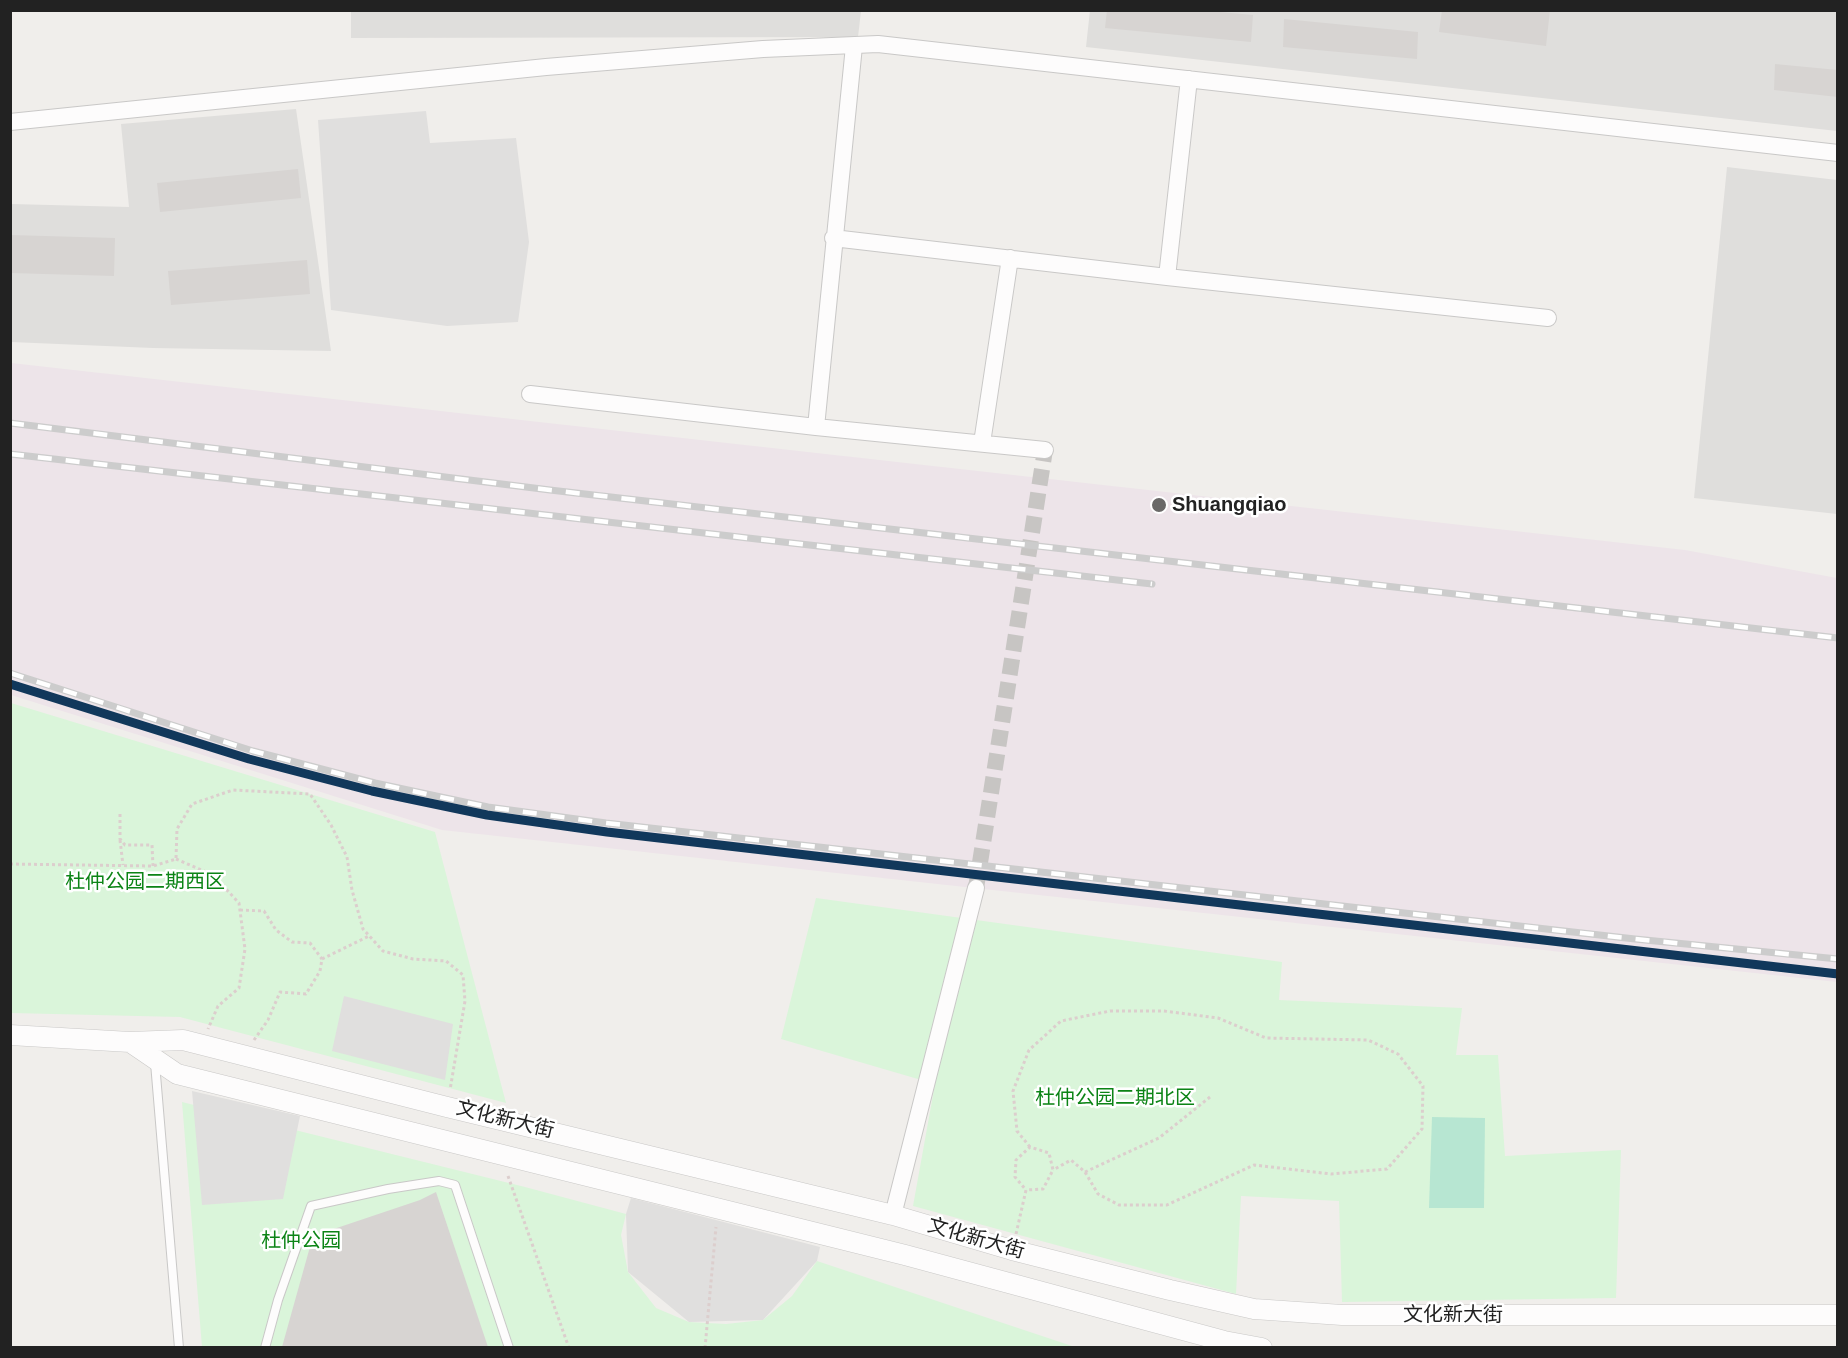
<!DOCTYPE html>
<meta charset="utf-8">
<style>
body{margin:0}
#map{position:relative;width:1848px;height:1358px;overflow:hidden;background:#f0eeeb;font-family:Helvetica,sans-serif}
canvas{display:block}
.frame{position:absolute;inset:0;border:12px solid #222;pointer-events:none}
</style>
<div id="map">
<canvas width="1848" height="1358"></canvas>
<div class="frame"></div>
</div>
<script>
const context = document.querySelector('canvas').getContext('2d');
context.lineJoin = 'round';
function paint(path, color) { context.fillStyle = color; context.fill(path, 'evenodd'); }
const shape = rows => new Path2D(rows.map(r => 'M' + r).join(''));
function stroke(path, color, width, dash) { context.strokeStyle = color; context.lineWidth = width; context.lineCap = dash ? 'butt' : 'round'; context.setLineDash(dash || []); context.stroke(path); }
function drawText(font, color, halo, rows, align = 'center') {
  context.font = font + ' Helvetica,"Noto Sans SC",sans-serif'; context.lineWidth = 5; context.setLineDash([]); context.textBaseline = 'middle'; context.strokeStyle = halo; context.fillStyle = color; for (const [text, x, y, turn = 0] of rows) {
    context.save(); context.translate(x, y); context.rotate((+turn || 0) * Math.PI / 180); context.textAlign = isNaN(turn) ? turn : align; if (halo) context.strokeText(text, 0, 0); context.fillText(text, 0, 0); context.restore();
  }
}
paint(shape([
 [1090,10,1837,11,1837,131,1086,47],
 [351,11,861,11,858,37,351,38],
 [296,109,331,351,153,348,11,342,11,204,129,207,121,124],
 [1727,167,1837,180,1837,514,1694,498]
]), '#dfdedc');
paint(shape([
 [11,363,1685,550,1837,578,1837,982,442,830,11,695]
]), '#ede4e9');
paint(shape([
 [11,703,435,832,506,1103,180,1017,11,1013],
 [816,898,1282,962,1279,1000,1462,1008,1456,1055,1498,1055,1505,1156,1621,1150,1616,1298,1342,1302,1339,1201,1241,1196,1236,1294,913,1206,935,1084,781,1039],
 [182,1102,525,1187,626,1214,621,1235,628,1272,656,1308,689,1322,726,1324,763,1320,792,1296,817,1261,1075,1347,202,1347]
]), '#daf5da');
paint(shape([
 [1432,1117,1485,1118,1484,1208,1429,1208]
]), '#b7e6d2');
paint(shape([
 [426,111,430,143,516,138,529,242,518,322,447,326,331,310,318,120],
 [344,996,453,1024,445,1080,332,1051],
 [192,1091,300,1116,283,1199,202,1205],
 [631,1198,820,1247,817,1261,763,1320,689,1322,628,1272,626,1214]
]), '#e0dfde');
paint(shape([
 [1107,10,1199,10,1253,15,1251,42,1105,28],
 [1442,10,1550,10,1546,46,1439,32],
 [1284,19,1418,32,1417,59,1283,47],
 [1775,64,1838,70,1838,97,1774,90],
 [298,169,301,198,160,212,157,183],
 [10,235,115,238,114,276,10,273],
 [307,260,310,294,171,305,168,271],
 [436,1192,488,1347,282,1347,313,1236,420,1200]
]), '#d7d4d2');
stroke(shape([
 [976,888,1045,450]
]), '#c7c5c3', 16, [16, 8]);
const service = shape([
 [155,1063,179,1348],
 [265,1348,278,1300,311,1206,388,1189,439,1181,455,1185,509,1348]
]);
const minor = shape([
 [10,122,546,67,763,49,878,44,1838,153],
 [833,238,1167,277,1548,318],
 [1167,277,1189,79],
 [530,394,816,427,854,46],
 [816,427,1045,450],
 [982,443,1010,258],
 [893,1215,976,888]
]);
const tertiary = shape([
 [10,1035,130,1042,183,1040,447,1107,893,1215,1012,1250,1170,1290,1254,1309,1342,1315,1838,1315],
 [130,1042,177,1074,905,1255,1224,1341,1262,1348]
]);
stroke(service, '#c9c8c7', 10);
stroke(minor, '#c9c8c7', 18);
stroke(tertiary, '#c9c8c7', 21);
stroke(shape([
 [120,814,120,839,125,845,152,845,153,866],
 [120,840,123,865],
 [176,859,213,875,239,903,245,949,239,988,218,1006,208,1029],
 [10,864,153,866,176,859,177,829,192,804,233,790,310,794,331,825,347,857,352,890,363,929,383,951,413,959,446,961,463,975,465,1001,450,1090],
 [240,910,264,911,276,930,292,942,310,943,322,959],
 [254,1040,268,1020,280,992,306,994,320,971,322,959,369,936],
 [1030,1147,1017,1131,1013,1091,1029,1050,1061,1021,1110,1011,1164,1011,1218,1018,1266,1038,1368,1040,1398,1054,1423,1086,1422,1129,1387,1169,1331,1174,1254,1165,1167,1205,1119,1205,1098,1194,1085,1172,1071,1160,1053,1170],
 [1085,1172,1159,1138,1210,1097],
 [508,1176,569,1348],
 [1016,1234,1026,1190,1015,1177,1016,1160,1030,1147,1049,1153,1053,1170,1043,1189,1026,1190],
 [705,1348,716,1227]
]), '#dccecd', 3, [3, 3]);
stroke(service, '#fdfcfc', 8);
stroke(minor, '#fdfcfc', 16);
stroke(tertiary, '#fdfcfc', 20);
const rail = shape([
 [10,423,550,490,1838,638],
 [10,454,1152,584],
 [10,673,253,751,375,783,488,807,606,823,1635,939,1838,959]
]);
stroke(rail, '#ccc', 7);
stroke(rail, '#fff', 4.5, [14]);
stroke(shape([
 [10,684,249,759,372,791,487,815,607,832,1838,974]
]), '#11385b', 9);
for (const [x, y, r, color] of [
 [1159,505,8,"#6a6968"]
]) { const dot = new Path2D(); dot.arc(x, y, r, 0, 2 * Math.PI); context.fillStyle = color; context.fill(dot); stroke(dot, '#fff', 2); }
drawText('bold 20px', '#222', '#fff', [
 ["Shuangqiao",1172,505]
], 'left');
drawText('20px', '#0c8416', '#fff', [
 ["杜仲公园二期西区",145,882],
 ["杜仲公园二期北区",1115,1098],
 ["杜仲公园",301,1241]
]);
drawText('20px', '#222', '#fff', [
 ["文化新大街",505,1120,14],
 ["文化新大街",976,1239,16],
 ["文化新大街",1453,1315]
]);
</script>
